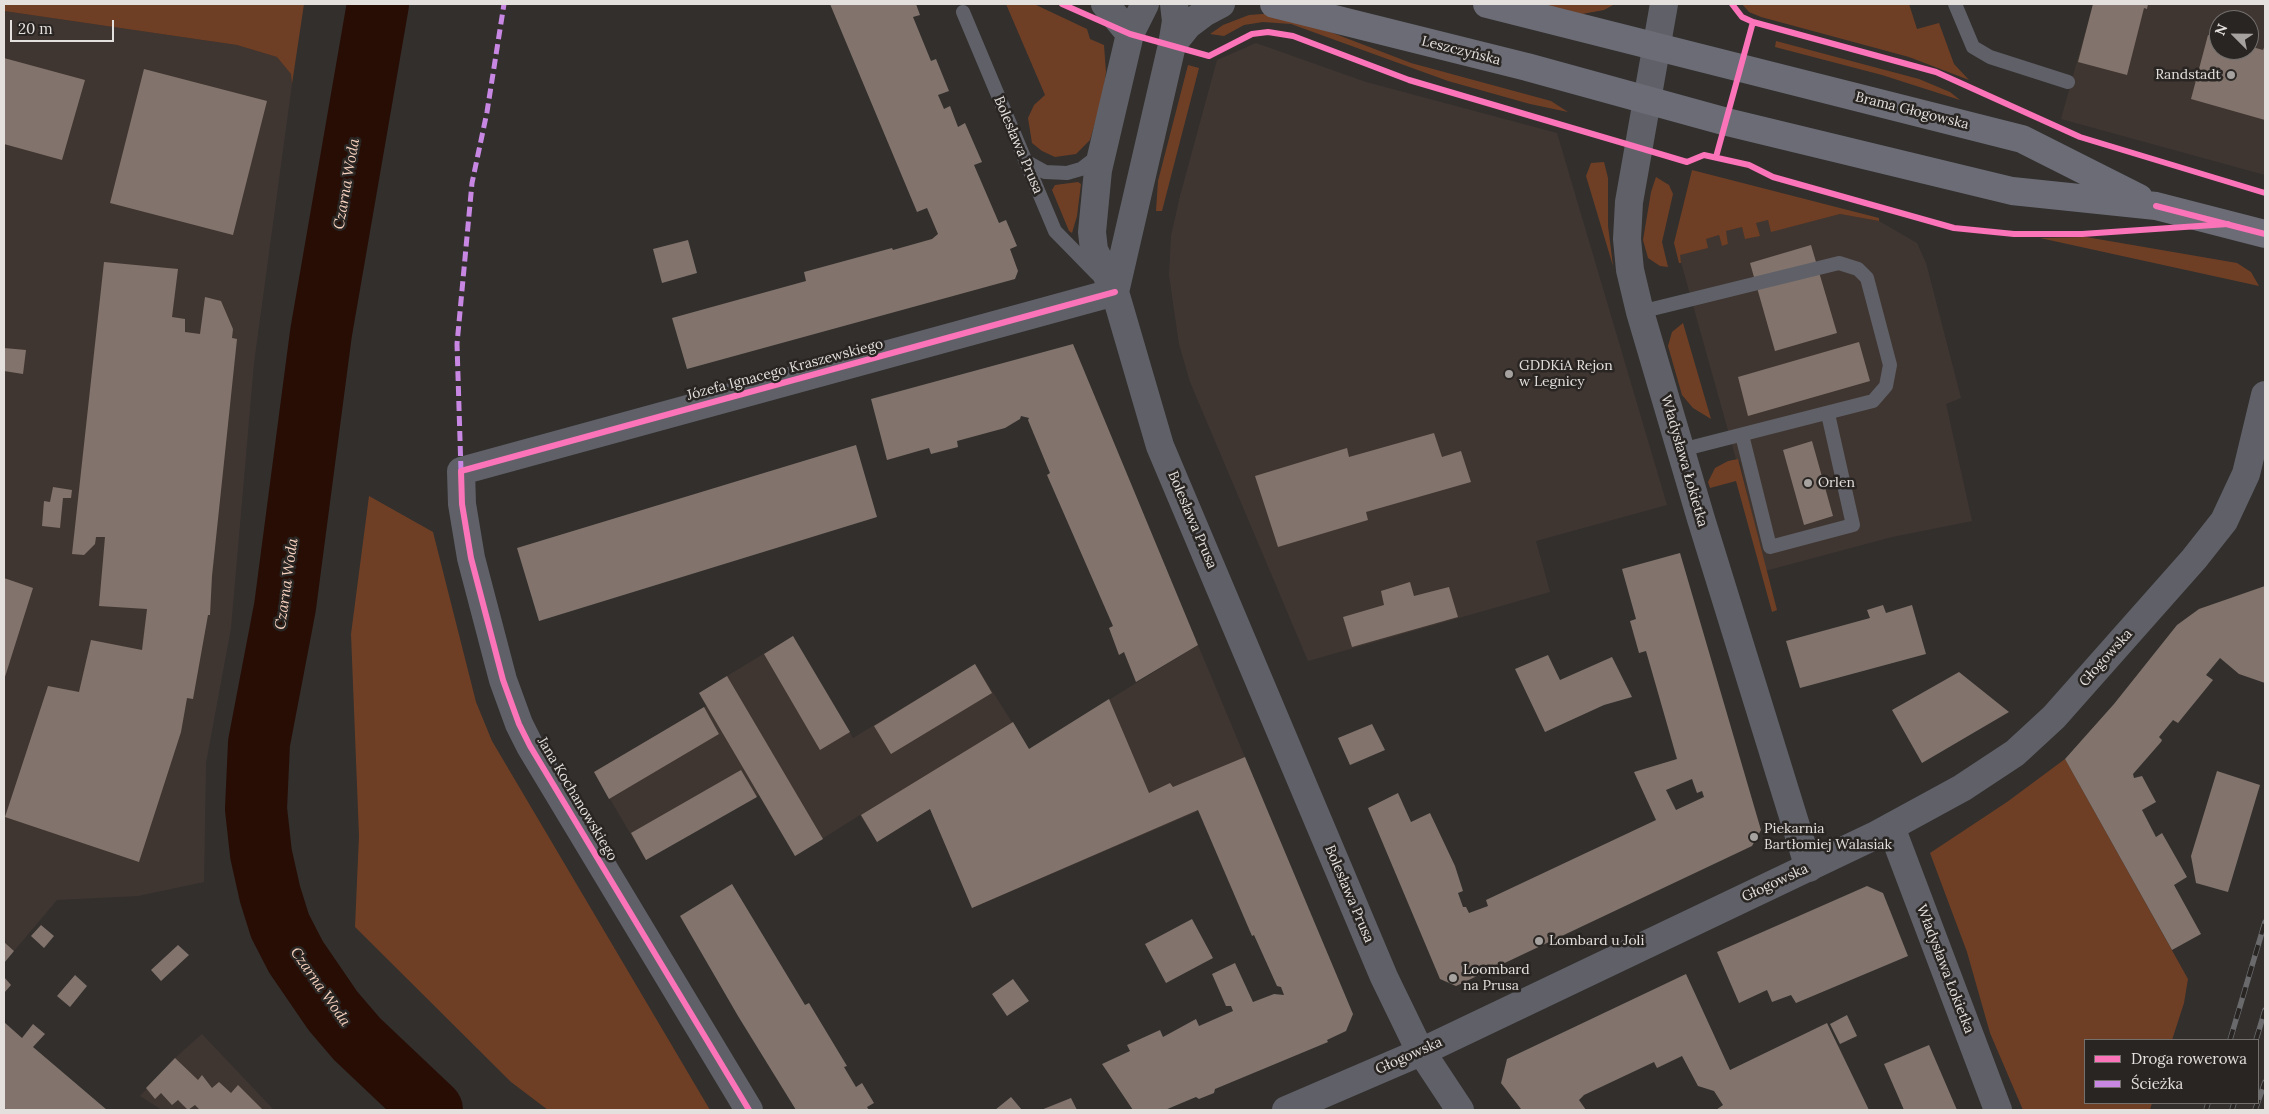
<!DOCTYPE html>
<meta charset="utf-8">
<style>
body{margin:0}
#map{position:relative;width:2269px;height:1114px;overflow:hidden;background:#322f2d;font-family:Lora,serif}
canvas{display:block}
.frame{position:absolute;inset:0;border:5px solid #e3e0de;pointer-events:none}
.legend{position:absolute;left:2084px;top:1039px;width:175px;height:65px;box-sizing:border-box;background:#292523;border:1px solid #73706e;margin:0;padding:6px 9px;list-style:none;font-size:15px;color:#e3e0de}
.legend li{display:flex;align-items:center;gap:10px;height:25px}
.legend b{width:25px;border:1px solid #73706e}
.north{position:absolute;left:2209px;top:10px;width:50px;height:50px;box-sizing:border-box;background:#292523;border:1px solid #73706e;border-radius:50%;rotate:293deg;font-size:14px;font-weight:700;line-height:20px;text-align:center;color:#e3e0de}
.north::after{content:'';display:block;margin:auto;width:18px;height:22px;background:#a5a2a0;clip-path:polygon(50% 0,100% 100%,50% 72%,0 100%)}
.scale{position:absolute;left:10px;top:20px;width:104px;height:22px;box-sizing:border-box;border:2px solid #e3e0de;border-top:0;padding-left:6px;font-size:15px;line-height:18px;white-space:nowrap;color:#e3e0de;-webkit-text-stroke:4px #292523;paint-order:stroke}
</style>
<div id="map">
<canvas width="2269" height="1114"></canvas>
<div class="frame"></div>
<ul class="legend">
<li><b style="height:6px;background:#fb73b8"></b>Droga rowerowa</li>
<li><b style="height:6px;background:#c787e3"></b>Ścieżka</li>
</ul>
<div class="north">N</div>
<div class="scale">20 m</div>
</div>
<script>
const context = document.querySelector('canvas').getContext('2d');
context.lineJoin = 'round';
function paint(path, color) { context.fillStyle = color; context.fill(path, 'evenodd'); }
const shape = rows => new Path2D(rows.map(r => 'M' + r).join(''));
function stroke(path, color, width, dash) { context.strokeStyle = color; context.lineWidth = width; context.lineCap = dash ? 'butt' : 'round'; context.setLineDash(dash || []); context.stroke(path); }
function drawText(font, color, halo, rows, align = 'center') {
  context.font = font + ' Lora,serif'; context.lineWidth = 5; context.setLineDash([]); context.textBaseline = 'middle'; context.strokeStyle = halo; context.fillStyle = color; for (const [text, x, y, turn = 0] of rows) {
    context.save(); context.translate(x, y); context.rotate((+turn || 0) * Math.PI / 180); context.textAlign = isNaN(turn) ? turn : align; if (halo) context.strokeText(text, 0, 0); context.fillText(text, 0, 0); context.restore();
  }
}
paint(shape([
 [2093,4,2265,4,2265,175,2061,119],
 [2219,20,2249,20,2249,50,2219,50],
 [4,11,237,45,277,57,291,74,292,84,254,363,231,628,206,763,204,882,138,896,57,900,14,951,4,942],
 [1256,43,1366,82,1557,133,1667,505,1536,541,1550,592,1308,661,1190,382,1179,344,1169,275,1171,236,1180,196,1217,60],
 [1840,214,1879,221,1917,243,1926,263,1961,398,1946,404,1972,521,1892,537,1765,571,1740,462,1736,459,1679,255,1707,248,1705,239,1719,235,1722,246,1728,244,1725,231,1742,227,1746,239,1759,235,1756,223,1768,220,1772,231],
 [793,636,853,738,975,664,1029,749,1198,645,1257,786,972,908,930,809,877,842,860,815,795,856,759,795,646,860,594,772,706,706,699,693],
 [202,1034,274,1110,162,1110,140,1096,175,1058]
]), '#403631');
paint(shape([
 [4,4,304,4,292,84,291,74,277,57,237,45,4,11],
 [1006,4,1034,4,1087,29,1090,39,1104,45,1106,72,1103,95,1090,140,1076,154,1055,157,1042,151,1032,143,1028,118,1034,105,1045,95],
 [1538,4,1615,4,1604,10,1582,14],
 [1742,4,1909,4,1917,29,1939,23,1954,64,1969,80,1909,57,1761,17,1749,12],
 [1262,14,1282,15,1299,20,1411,63,1551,101,1568,112,1530,104,1448,81,1291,24,1263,22,1244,25,1224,36,1210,34,1223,25,1249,15],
 [1776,41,1919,79,1950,92,1960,100,1882,75,1775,47],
 [1188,65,1199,68,1162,211,1156,211,1158,181],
 [1604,162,1608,178,1608,226,1613,266,1586,176,1591,163],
 [1692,170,1879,218,1879,221,1840,214,1771,232,1768,220,1756,223,1760,236,1745,239,1742,227,1726,231,1728,244,1722,246,1719,235,1706,239,1708,248,1680,255,1681,263,1679,263,1674,243],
 [1656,177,1669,185,1673,194,1662,242,1668,267,1660,266,1648,258,1643,240,1651,192],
 [1078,182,1081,184,1077,216,1072,233,1069,231,1052,190,1055,185],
 [2086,237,2237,263,2251,272,2259,286,2040,238],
 [1683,323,1711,419,1693,408,1682,395,1668,346,1672,332],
 [1738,459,1777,610,1772,612,1736,481,1710,488,1708,482,1715,468,1728,461],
 [369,496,433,532,476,702,492,741,710,1110,548,1110,511,1082,355,927,359,836,351,634],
 [2065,759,2188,979,2184,1003,2172,1040,2085,1040,2085,1103,2152,1103,2150,1110,2023,1110,1990,1033,1967,952,1930,853,2007,802]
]), '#6f3f25');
stroke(shape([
 [378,4,321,333,285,607,259,743,256,809,261,854,270,894,280,926,296,957,333,1011,357,1039,432,1110]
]), '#280d04', 62);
paint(shape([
 [830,4,916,4,920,15,913,17,931,61,936,59,949,91,938,95,944,109,950,106,958,127,965,123,982,162,974,165,999,223,1006,220,1017,246,1010,249,1018,271,1015,279,687,369,672,318,806,281,804,272,892,248,893,250,932,239,938,234,927,208,917,212],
 [2093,4,2148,4,2147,9,2144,8,2127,75,2078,62],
 [2208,35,2219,38,2219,50,2249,50,2249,46,2263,50,2265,45,2265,120,2191,99],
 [4,58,85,80,62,160,4,144],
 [144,69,267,101,233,235,110,203],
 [688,240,697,273,662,283,653,249],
 [1811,245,1837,333,1775,351,1750,263],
 [104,262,178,269,172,317,185,319,185,332,200,334,205,297,221,301,233,329,232,338,237,339,212,576,210,615,208,615,193,699,187,698,181,732,139,862,5,817,48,686,79,692,91,640,142,650,147,609,99,606,105,537,96,537,95,544,84,555,72,554],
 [1859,342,1870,381,1748,416,1738,377],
 [1073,344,1198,645,1136,682,1124,652,1119,655,1109,628,1113,626,1054,491,1047,475,1050,473,1028,420,1029,418,1021,416,1020,419,1005,428,957,441,958,447,931,454,929,448,887,460,871,399],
 [4,348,26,350,23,374,4,371],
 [1434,433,1442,457,1461,451,1471,482,1366,512,1368,520,1278,547,1255,476,1347,448,1349,457],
 [1812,441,1833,516,1804,525,1783,450],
 [856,445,877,517,539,621,517,548],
 [53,487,72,490,71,498,63,498,60,528,42,526,44,501,50,502],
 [1680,553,1761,830,1752,846,1456,986,1440,979,1368,808,1398,793,1411,822,1430,813,1455,866,1463,891,1458,893,1463,907,1466,907,1469,913,1488,906,1486,900,1656,820,1634,772,1677,759,1646,651,1639,653,1630,621,1636,619,1622,569],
 [1692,779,1697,793,1702,791,1704,797,1676,810,1666,790],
 [4,578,33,588,4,680],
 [1410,582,1414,596,1449,587,1458,617,1352,647,1343,617,1384,605,1381,591],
 [2265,586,2265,683,2239,674,2220,658,2206,675,2213,680,2178,723,2173,720,2159,737,2162,740,2161,742,2133,774,2134,778,2142,776,2156,802,2142,810,2156,837,2162,833,2187,877,2174,885,2201,934,2172,950,2065,759,2114,704,2177,625,2199,609],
 [1883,605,1886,613,1912,605,1926,654,1800,688,1786,641,1870,618,1867,610],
 [793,636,850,732,820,750,764,654],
 [1548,655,1560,680,1612,657,1632,697,1604,705,1545,732,1515,669],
 [975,664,992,693,891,754,874,726],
 [1959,672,2009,712,1922,763,1892,710],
 [727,676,823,839,795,856,699,693],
 [1109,699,1149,793,1170,783,1173,787,1245,757,1353,1014,1346,1031,1327,1040,1328,1042,1215,1089,1214,1093,1199,1099,1196,1097,1165,1110,1133,1110,1102,1064,1130,1051,1127,1045,1160,1030,1163,1037,1196,1019,1199,1026,1233,1011,1231,1006,1226,1006,1212,974,1235,963,1253,1002,1274,994,1284,995,1281,987,1277,986,1254,935,1252,936,1198,810,972,908,930,809,877,842,861,815,1013,722,1029,749],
 [704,707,719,734,609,799,594,772],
 [1372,724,1385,750,1350,765,1338,738],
 [741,770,757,797,646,860,631,833],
 [2217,771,2260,785,2228,892,2196,883,2191,856],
 [732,884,805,1005,809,1003,847,1066,844,1067,856,1087,862,1083,874,1103,867,1107,869,1110,796,1110,738,1016,680,916],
 [1867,886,1883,893,1908,956,1796,1003,1791,995,1772,1002,1767,990,1739,1003,1717,952],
 [1192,919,1213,958,1166,983,1145,944],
 [41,925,54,936,44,948,31,936],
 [4,942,14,951,4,963],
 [178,945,189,955,161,981,151,970],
 [1686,974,1730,1070,1827,1023,1869,1110,1716,1110,1723,1105,1714,1091,1698,1086,1682,1056,1657,1068,1654,1062,1584,1095,1579,1100,1586,1110,1518,1110,1521,1109,1501,1083,1507,1059],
 [75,975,87,986,70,1007,57,996],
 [4,977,11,985,4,993],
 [1013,979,1029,1001,1007,1016,992,994],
 [1847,1015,1857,1036,1840,1044,1830,1024],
 [4,1022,22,1038,33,1024,45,1034,33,1047,107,1110,7,1110,4,1108],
 [1929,1045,1957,1110,1904,1110,1884,1064],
 [175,1058,198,1080,202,1075,212,1088,219,1082,231,1093,238,1085,263,1110,200,1110,195,1105,188,1110,178,1100,172,1105,161,1093,155,1099,146,1088],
 [1011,1097,1022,1110,995,1110],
 [1071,1098,1077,1110,1041,1110]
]), '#82746c');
stroke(shape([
 [1955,4,1973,47,1990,57,2068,82],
 [963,12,1055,231,1097,274],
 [1025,161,1045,172,1067,173,1081,169,1098,156],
 [1640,312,1839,263,1858,269,1867,278,1890,365,1886,386,1873,401,1681,450],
 [1742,435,1770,547,1853,525,1828,414]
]), '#606168', 14);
stroke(shape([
 [1664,4,1629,202,1627,239,1630,270,1640,312,1701,519,1809,868],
 [1891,827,1998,1110],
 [749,1110,530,746,519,724,503,680,471,558,462,504,461,471,1115,292]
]), '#606168', 28);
stroke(shape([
 [1105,4,1130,34],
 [1145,4,1130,34,1098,170,1092,232,1094,250,1115,292,1160,446,1384,977,1417,1045,1460,1110],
 [1172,45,1188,25,1204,13,1221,4],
 [1115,292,1172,45,1176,21,1174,4],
 [1286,1110,1421,1052,1874,836,1962,788,2015,753,2054,717,2194,559,2224,521,2246,474,2265,395]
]), '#606168', 28);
stroke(shape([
 [1274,4,1527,67,1727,122,2012,191,2156,206,2265,234],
 [1487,4,2022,139,2139,198]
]), '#6b6c75', 28);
const rail = shape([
 [2230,1040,2265,922],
 [2256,1040,2265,1010],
 [2206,1110,2208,1103],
 [2232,1110,2234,1103],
 [2255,1110,2265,1082]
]);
stroke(rail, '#6a6a6d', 5.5);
stroke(rail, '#292523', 4, [11]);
stroke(shape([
 [461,471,457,344,472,183,487,112,504,4]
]), '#c787e3', 5, [10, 5]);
stroke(shape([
 [1062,4,1130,34,1209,56,1252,34,1268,32,1293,36,1409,80,1640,148,1687,162,1704,155,1749,165,1773,177,1954,228,2014,234,2082,234,2228,224],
 [1732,4,1742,17,1753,22,1936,72,2080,137,2265,193],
 [1716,157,1753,22],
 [2156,206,2265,234],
 [749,1110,530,746,519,724,503,680,471,558,462,504,461,471,1115,292]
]), '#fb73b8', 6);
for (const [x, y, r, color] of [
 [2231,75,5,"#a5a2a0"],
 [1509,374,5,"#a5a2a0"],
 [1808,483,5,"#a5a2a0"],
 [1754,837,5,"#a5a2a0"],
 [1539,941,5,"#a5a2a0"],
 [1453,978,5,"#a5a2a0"]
]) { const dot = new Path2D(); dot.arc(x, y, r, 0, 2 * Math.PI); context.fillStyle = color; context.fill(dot); stroke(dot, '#292523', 2); }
drawText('14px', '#e3e0de', '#292523', [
 ["Leszczyńska",1461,51,14],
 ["Brama Głogowska",1912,111,14],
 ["Bolesława Prusa",1018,145,67],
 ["Józefa Ignacego Kraszewskiego",785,370,-15],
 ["Władysława Łokietka",1684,461,74],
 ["Bolesława Prusa",1192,520,67],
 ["Głogowska",2106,658,-48],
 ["Jana Kochanowskiego",577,799,59],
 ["Głogowska",1775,883,-25],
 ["Bolesława Prusa",1349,894,67],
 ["Władysława Łokietka",1945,969,69],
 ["Głogowska",1409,1056,-24]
]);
drawText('14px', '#e3e0de', '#292523', [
 ["Randstadt",2221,75,"right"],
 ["GDDKiA Rejon",1519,366],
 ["w Legnicy",1519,382],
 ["Orlen",1818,483],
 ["Piekarnia",1764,829],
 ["Bartłomiej Walasiak",1764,845],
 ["Lombard u Joli",1549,941],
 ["Loombard",1463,970],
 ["na Prusa",1463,986]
], 'left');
drawText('italic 15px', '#f6d1be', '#292523', [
 ["Czarna Woda",347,184,-80],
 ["Czarna Woda",287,584,-82],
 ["Czarna Woda",320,987,55]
]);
</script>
